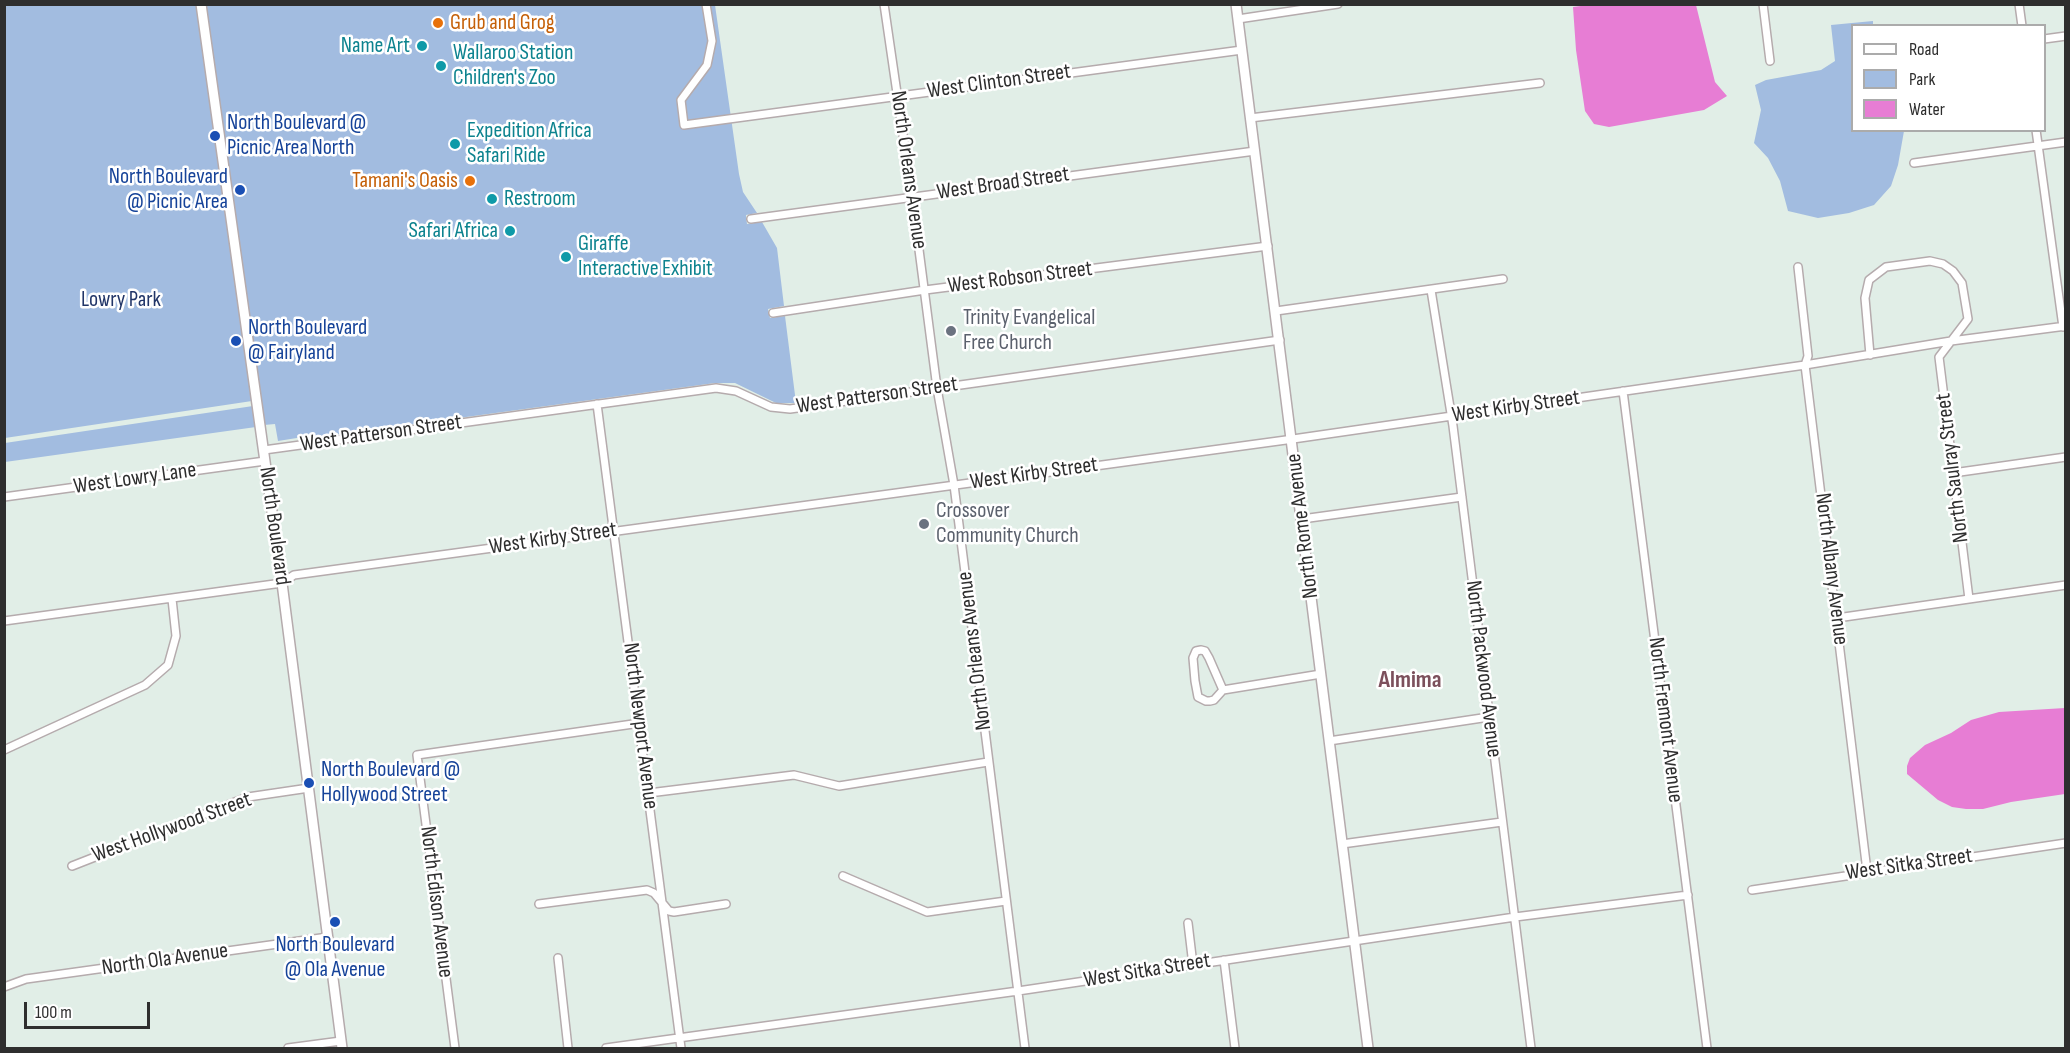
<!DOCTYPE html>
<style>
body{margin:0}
#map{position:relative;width:2070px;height:1053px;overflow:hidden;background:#e1eee7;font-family:"Sofia Sans Condensed",sans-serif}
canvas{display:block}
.frame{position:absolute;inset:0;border:6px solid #2e2e2e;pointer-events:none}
.legend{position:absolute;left:1851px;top:24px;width:195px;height:108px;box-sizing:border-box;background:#fff;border:2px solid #ababab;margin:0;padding:8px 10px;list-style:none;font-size:18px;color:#2e2e2e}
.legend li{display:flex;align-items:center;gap:12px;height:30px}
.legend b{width:30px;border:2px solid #ababab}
.scale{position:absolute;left:24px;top:1002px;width:126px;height:27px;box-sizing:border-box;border:3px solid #2e2e2e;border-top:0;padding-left:8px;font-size:18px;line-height:21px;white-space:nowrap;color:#2e2e2e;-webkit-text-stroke:4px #fff;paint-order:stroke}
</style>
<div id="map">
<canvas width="2070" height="1053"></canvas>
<div class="frame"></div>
<ul class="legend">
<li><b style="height:8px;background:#fff"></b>Road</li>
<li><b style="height:16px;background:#a2bce0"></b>Park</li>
<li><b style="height:16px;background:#e77dd4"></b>Water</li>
</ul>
<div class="scale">100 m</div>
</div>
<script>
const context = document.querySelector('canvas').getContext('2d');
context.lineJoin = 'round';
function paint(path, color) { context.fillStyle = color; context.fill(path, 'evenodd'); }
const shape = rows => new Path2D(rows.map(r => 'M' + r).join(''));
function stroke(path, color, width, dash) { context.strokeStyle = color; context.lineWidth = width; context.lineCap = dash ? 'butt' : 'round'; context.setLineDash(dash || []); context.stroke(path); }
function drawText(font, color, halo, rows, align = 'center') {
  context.font = font + ' "Sofia Sans Condensed",sans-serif'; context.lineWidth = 5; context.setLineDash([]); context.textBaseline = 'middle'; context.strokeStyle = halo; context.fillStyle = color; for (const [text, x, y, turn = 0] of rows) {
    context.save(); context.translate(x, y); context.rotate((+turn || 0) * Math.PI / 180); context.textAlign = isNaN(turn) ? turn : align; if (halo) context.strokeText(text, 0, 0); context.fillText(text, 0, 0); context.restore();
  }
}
paint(shape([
 [5,5,197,5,252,401,5,438],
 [205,5,715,5,739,174,743,192,757,213,746,215,747,224,762,222,777,248,784,306,768,309,770,318,785,316,796,403,776,403,735,383,715,383,305,439,303,437,278,441,275,424,264,425],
 [1873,21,1873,25,1852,26,1852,130,1904,131,1898,165,1891,186,1874,205,1849,213,1818,218,1788,211,1780,181,1768,158,1754,143,1761,110,1755,85,1766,80,1821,70,1835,61,1831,25],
 [253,406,256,427,5,462,5,443]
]), '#a2bce0');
paint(shape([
 [1596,4,1696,5,1715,82,1727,96,1704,110,1609,127,1594,124,1585,111,1576,50,1573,7],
 [2065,708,2065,794,2011,802,1983,809,1966,809,1952,807,1938,800,1907,774,1907,766,1910,758,1925,745,1951,733,1971,720,1999,712]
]), '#e77dd4');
const street = shape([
 [706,4,712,41,707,65,681,100,684,125,1242,50],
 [884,4,912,196,937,388,954,485,1025,1048],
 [1763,4,1770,61],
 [2019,4,2022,26],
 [1238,19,1338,4],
 [2044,39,2066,36],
 [1250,118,1540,83],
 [2036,130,2063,327],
 [1914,163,2066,142],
 [751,219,1255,151],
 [1798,267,1808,356,1805,365,1867,871],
 [1431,290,1453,426,1531,1048],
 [1276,311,1503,279],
 [773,313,925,290,1268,246],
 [1870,355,1865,298,1869,280,1886,267,1930,261,1943,264,1953,271,1962,283,1968,319,1939,357,1969,599],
 [1623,391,1707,1048],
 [597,404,681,1048],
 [264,450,716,388,736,391,771,407,790,409,1280,340],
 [1953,473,2066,457],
 [4,497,265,461],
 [1302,519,1462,497],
 [1837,618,2066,585],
 [4,621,282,583,294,575,1286,440,1805,365,1951,341,2066,326],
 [1201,650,1205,651,1209,658,1223,690,1214,700,1210,701,1206,701,1198,697,1195,681,1193,658,1196,651,1201,650],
 [1223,690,1321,674],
 [1329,741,1489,717],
 [4,750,145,685,168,665,176,636,172,599],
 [649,793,794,775,839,786,988,762],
 [1342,844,1502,822],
 [72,866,248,797,309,788],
 [843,876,927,912,1006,901],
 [1752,890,2066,843],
 [539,904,647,890,654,893,669,911,674,912,726,904],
 [1188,923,1193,965],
 [558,958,568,1048],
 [1224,960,1235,1048],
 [4,987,26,979,328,937],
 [288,1048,341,1041],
 [455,1048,417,755,640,723],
 [606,1048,1018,991,1515,917,1688,895]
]);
const secondary = shape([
 [201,4,282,583,342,1048],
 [1236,4,1368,1048]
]);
stroke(street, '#b5abad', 10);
stroke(secondary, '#b5abad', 12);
stroke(street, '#fff', 7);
stroke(secondary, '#fff', 9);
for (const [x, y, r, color] of [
 [438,23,6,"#e8710a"],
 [422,46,6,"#0f9aa8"],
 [441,66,6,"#0f9aa8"],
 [215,136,6,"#1a4fb4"],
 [455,144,6,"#0f9aa8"],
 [470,181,6,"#e8710a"],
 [240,190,6,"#1a4fb4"],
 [492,199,6,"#0f9aa8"],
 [510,231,6,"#0f9aa8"],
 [566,257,6,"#0f9aa8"],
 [951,331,6,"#6b7280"],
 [236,341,6,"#1a4fb4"],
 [924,524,6,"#6b7280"],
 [309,783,6,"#1a4fb4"],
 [335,922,6,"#1a4fb4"]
]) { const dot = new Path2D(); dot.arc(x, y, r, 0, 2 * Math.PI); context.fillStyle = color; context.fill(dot); stroke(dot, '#fff', 2); }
drawText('22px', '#c56008', '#fff', [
 ["Grub and Grog",450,23],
 ["Tamani's Oasis",458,181,"right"]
], 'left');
drawText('22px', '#0d838f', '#fff', [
 ["Name Art",410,46,"right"],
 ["Wallaroo Station",453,53],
 ["Children's Zoo",453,78],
 ["Expedition Africa",467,131],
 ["Safari Ride",467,156],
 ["Restroom",504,199],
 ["Safari Africa",498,231,"right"],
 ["Giraffe",578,244],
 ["Interactive Exhibit",578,269]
], 'left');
drawText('22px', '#2e2e2e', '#fff', [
 ["West Clinton Street",999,82,-8],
 ["North Orleans Avenue",908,170,82],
 ["West Broad Street",1003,184,-8],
 ["West Robson Street",1020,278,-7],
 ["West Patterson Street",877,396,-8],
 ["West Kirby Street",1516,407,-8],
 ["West Patterson Street",381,434,-8],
 ["North Saulray Street",1953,468,-97],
 ["West Kirby Street",1034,474,-8],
 ["West Lowry Lane",135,479,-8],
 ["North Boulevard",274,526,82],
 ["North Rome Avenue",1303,526,-97],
 ["West Kirby Street",553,539,-8],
 ["North Albany Avenue",1831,569,83],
 ["North Orleans Avenue",975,651,-97],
 ["North Packwood Avenue",1483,669,83],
 ["North Fremont Avenue",1665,720,83],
 ["North Newport Avenue",640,726,83],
 ["West Hollywood Street",172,828,-20],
 ["West Sitka Street",1909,865,-8],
 ["North Edison Avenue",436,902,83],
 ["North Ola Avenue",165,960,-8],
 ["West Sitka Street",1147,971,-9]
]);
drawText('22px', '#164399', '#fff', [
 ["North Boulevard @",227,123],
 ["Picnic Area North",227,148],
 ["North Boulevard",228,177,"right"],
 ["@ Picnic Area",228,202,"right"],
 ["North Boulevard",248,328],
 ["@ Fairyland",248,353],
 ["North Boulevard @",321,770],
 ["Hollywood Street",321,795],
 ["North Boulevard",335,945,"center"],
 ["@ Ola Avenue",335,970,"center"]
], 'left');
drawText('22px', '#213568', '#fff', [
 ["Lowry Park",121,300]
]);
drawText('22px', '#5b616d', '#fff', [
 ["Trinity Evangelical",963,318],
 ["Free Church",963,343],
 ["Crossover",936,511],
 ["Community Church",936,536]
], 'left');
drawText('bold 24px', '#7c505c', '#fff', [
 ["Almima",1410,681]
]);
</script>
